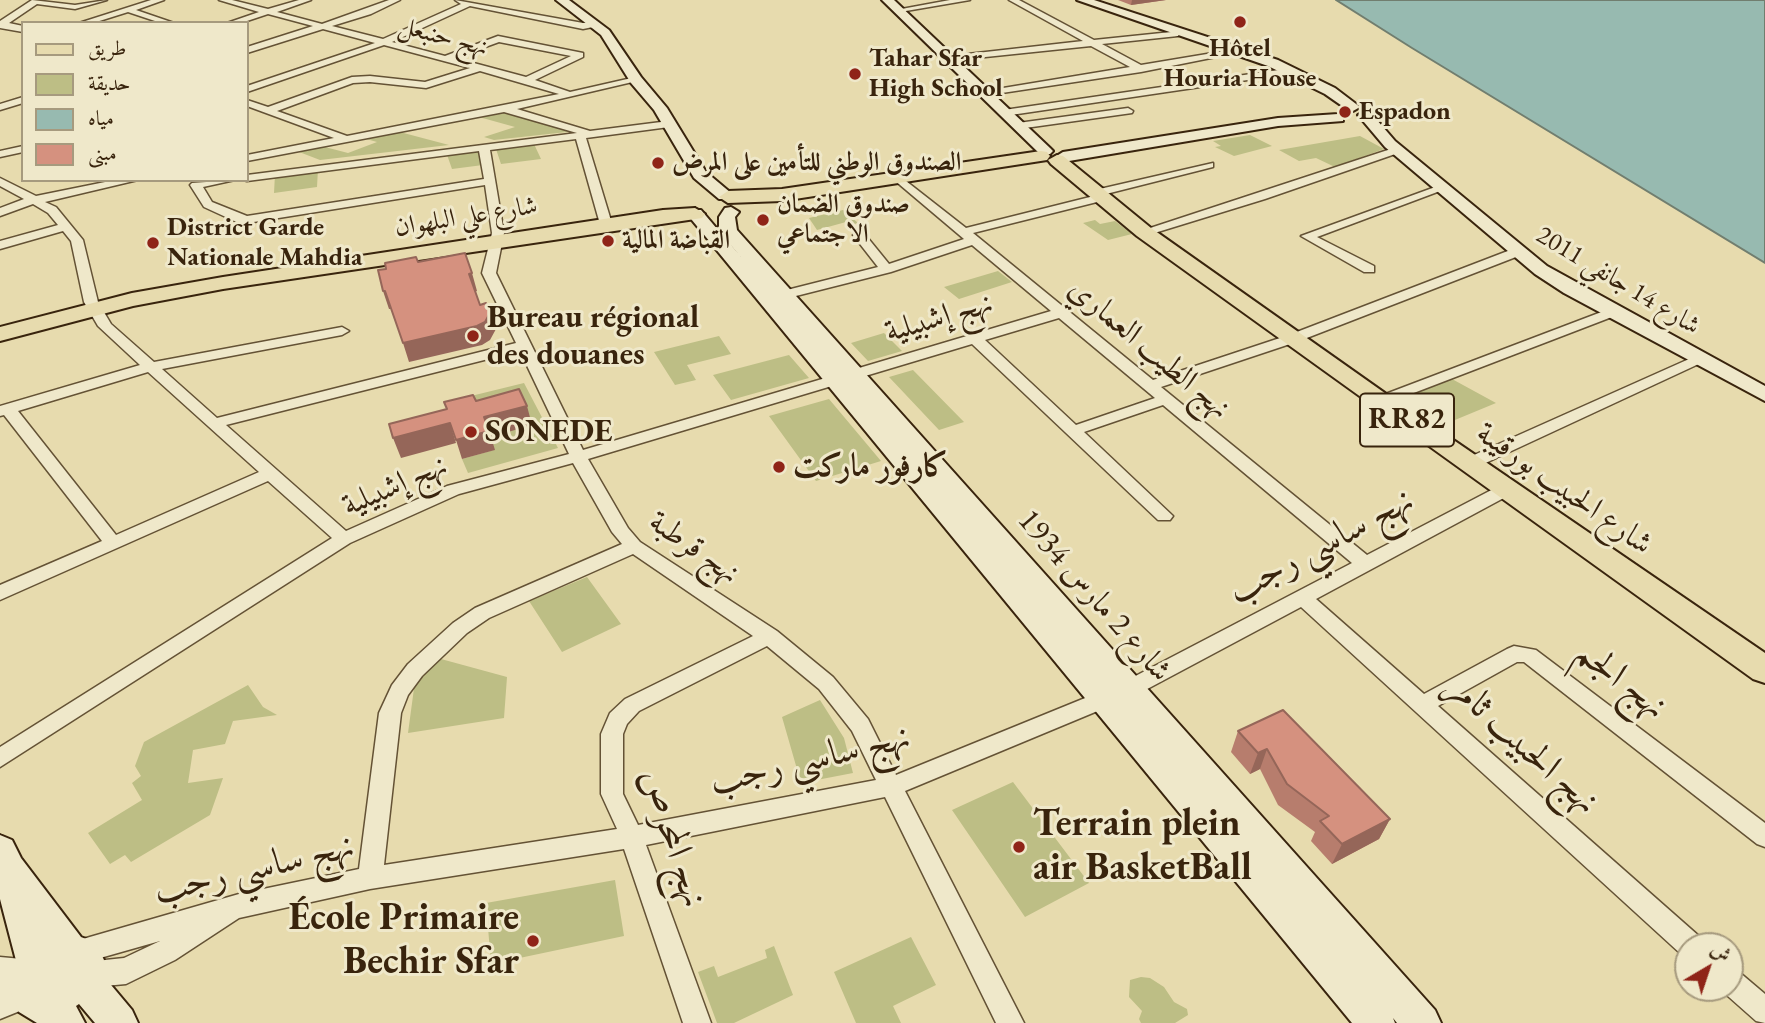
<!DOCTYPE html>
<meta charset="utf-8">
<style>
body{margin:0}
#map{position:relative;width:1765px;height:1023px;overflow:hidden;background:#e7dbae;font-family:"EB Garamond",Amiri,serif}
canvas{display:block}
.legend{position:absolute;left:21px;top:21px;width:228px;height:161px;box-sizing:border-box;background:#efe8ca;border:2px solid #a69a7e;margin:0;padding:9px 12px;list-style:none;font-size:21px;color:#39240d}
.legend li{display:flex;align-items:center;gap:14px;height:35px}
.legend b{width:35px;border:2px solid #a69a7e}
.north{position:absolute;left:1674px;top:932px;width:70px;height:70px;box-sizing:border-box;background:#efe8ca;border:2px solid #a69a7e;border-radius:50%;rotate:39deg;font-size:19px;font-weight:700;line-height:28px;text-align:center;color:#39240d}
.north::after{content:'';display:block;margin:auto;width:24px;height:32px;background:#8f2418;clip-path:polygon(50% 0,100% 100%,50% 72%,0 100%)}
</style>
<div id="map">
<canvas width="1765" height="1023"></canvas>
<ul class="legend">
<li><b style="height:9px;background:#e7dbae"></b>طريق</li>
<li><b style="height:19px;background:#bdbe85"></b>حديقة</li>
<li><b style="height:19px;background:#97bab0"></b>مياه</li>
<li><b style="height:19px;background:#d5917f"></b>مبنى</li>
</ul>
<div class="north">ش</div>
</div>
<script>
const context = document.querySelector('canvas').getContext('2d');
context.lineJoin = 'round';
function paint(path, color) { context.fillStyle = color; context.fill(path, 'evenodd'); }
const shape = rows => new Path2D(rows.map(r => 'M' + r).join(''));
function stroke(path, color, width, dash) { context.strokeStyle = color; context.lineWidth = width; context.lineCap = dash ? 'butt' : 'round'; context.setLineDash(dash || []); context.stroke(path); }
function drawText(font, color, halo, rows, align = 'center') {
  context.font = font + ' "EB Garamond",Amiri,serif'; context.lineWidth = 6; context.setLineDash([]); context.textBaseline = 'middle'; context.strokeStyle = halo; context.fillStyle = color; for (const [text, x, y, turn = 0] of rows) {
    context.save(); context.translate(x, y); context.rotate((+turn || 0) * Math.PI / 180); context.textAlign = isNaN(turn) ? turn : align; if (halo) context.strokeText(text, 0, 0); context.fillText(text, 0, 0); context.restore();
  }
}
paint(shape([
 [508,111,576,131,494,140,484,137,515,127,479,117],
 [396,131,449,145,320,160,294,150,321,146,348,153,377,142,359,137],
 [1250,135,1272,146,1234,156,1215,147,1221,146,1213,141],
 [1360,136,1384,149,1335,167,1316,158,1299,161,1279,150],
 [534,144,541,159,501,164,496,149],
 [477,149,483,165,452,169,446,152],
 [318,169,317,187,274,193,275,174],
 [843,210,858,223,851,225,846,222,817,230,809,218],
 [1095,220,1100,224,1115,221,1132,234,1108,240,1083,223],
 [998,271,1012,282,959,299,944,287],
 [884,333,902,351,868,361,851,343],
 [719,336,731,354,687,365,696,380,675,385,654,352],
 [789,355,809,378,731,400,713,375],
 [913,370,964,422,939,430,889,377],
 [1452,379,1496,403,1438,427,1404,404,1401,399],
 [524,383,558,448,468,473,462,459,494,450,489,437,531,425,481,420,471,396],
 [829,399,881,461,816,481,769,416],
 [587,577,621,624,562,652,529,601],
 [441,659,507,677,504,718,408,733,415,681],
 [248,685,263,707,277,715,233,721,225,744,193,750,188,783,223,778,210,815,131,862,125,855,110,864,88,833,142,800,132,783,141,776,135,766,144,742],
 [820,700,844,738,853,773,801,783,782,717],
 [1013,782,1089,883,1025,917,952,810],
 [615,880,624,936,491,964,486,903],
 [911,937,936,985,893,1006,901,1023,856,1023,834,972],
 [774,946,793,995,734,1023,717,1023,698,972,714,966,718,977,767,958,765,950],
 [1141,977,1150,978,1164,987,1174,1002,1187,1009,1188,1015,1175,1023,1141,1023,1139,1019,1142,1011,1129,997,1130,980]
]), '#bdbe85');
const water = shape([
 [1336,0,1765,0,1765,263,1412,48,1336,0]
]);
paint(water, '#97bab0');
stroke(water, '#717e6f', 2);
const street = shape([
 [32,0,75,5,107,0,75,9,37,4,9,23,23,26,23,32,0,28,0,21,32,0],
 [151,0,164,0,136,10,174,23,161,23,128,12,93,23,79,23,151,0],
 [219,0,232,0,268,9,299,0,311,0,277,12,322,24,389,0,400,0,371,14,332,26,383,39,461,4,455,0,583,23,598,22,598,26,583,29,470,6,392,42,445,56,498,36,583,53,583,57,535,80,570,92,636,77,641,80,517,109,590,131,669,121,674,124,669,127,586,138,612,224,606,228,600,224,576,139,490,150,504,233,496,273,583,450,1051,311,972,245,891,272,784,299,779,298,779,292,878,267,853,235,855,232,863,232,889,264,964,239,893,179,891,177,897,174,966,228,1094,196,1089,193,1091,191,1213,163,1213,167,1102,195,1107,198,1105,200,973,233,1153,380,1289,335,1513,249,1521,249,1521,255,1299,341,1161,387,1367,555,1501,485,1513,485,1516,489,1513,493,1316,599,1424,694,1507,649,1514,646,1536,650,1765,823,1765,847,1757,844,1524,662,1517,662,1438,706,1700,937,1704,946,1688,946,1688,957,1682,955,1301,607,1136,695,905,791,1024,1023,996,1023,885,797,646,845,711,1023,683,1023,624,849,370,889,239,918,175,960,126,984,83,988,74,984,70,975,74,966,78,964,69,961,65,952,69,943,239,894,359,869,379,713,392,685,408,664,453,623,475,608,622,544,612,532,573,463,459,494,350,543,0,767,0,747,332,538,268,481,0,600,0,585,102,541,4,415,0,416,0,406,140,365,98,326,84,302,71,241,63,231,0,249,0,241,58,225,48,213,33,204,0,216,0,208,24,199,0,186,0,178,36,196,115,180,138,180,45,202,56,207,83,240,98,302,111,324,154,362,342,327,349,331,342,335,162,369,217,418,516,343,482,273,492,233,485,185,241,224,204,207,190,185,192,183,235,180,203,187,212,202,247,216,484,179,479,151,247,181,243,180,247,180,247,175,577,133,504,112,247,161,247,155,334,138,247,106,247,100,268,107,352,77,370,76,425,82,470,68,384,45,247,92,247,86,375,43,323,29,247,53,247,47,313,26,268,14,241,23,227,23,259,12,219,0],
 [499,42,571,56,526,77,455,58,499,42],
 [480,71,559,94,347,136,277,111,353,83,370,82,426,88,480,71],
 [1059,318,1155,398,1076,425,985,340,1059,318],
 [972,344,1158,520,1170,520,1173,516,1084,432,1163,405,1352,563,1122,683,896,775,868,719,833,677,777,631,640,542,628,528,588,459,972,344],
 [520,351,569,454,447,486,346,531,226,425,520,351],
 [148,372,259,472,116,535,18,411,148,372],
 [633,554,753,636,625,699,610,713,601,734,601,794,617,829,384,865,401,713,408,695,422,676,467,633,489,618,633,554],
 [767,646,819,689,852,731,876,780,638,825,623,794,623,734,627,724,639,711,767,646],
 [160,941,124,958,86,962,160,941],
 [950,0,970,0,900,12,896,10,950,0],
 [1009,0,1019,0,1094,40,1181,31,1178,36,1102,44,1141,65,1237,49,1241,52,1141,72,982,96,982,92,985,91,1130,67,1091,46,947,61,947,57,950,56,1083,41,1009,0],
 [1292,68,1295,69,1295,73,1004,116,999,113,1004,110,1292,68],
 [23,97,23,103,0,110,0,104,23,97],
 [1128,108,1133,111,1132,113,1018,129,1013,126,1018,123,1128,108],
 [23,146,23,152,0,157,0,151,23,146],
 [1397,147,1402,150,1401,152,1265,199,1148,235,1138,232,1397,147],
 [1438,186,1448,188,1317,237,1374,266,1374,272,1364,272,1301,236,1438,186],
 [1612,308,1617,309,1617,315,1385,404,1380,406,1372,401,1375,398,1612,308],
 [1698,355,1705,359,1703,362,1477,467,1465,467,1463,463,1465,459,1698,355],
 [0,957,33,960,42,964,46,973,42,982,36,985,41,995,37,1004,0,1019,0,957],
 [1730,968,1739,972,1765,994,1765,1023,1756,1021,1721,990,1720,988,1730,988,1730,968]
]);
const secondary = shape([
 [556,0,569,0,609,30,641,77,667,108,706,172,731,193,733,196,731,199,719,199,694,178,654,110,631,83,601,35,556,0],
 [882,0,894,0,1050,148,1053,151,1050,154,1040,154,882,0],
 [1077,0,1094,0,1278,60,1335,88,1360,107,1353,111,1348,110,1325,94,1268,66,1077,0],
 [1365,111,1370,112,1395,141,1547,266,1765,386,1765,401,1564,293,1535,274,1385,147,1358,115,1365,111],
 [1338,114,1343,115,1343,121,1278,126,1063,162,1055,157,1063,152,1278,118,1338,114],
 [731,207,739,212,735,217,737,230,1435,1010,1441,1023,1397,1023,1393,1018,1395,1023,1352,1023,687,214,689,210,701,210,746,263,719,231,719,217,725,208,731,207],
 [0,835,12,840,21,858,81,937,96,943,104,960,101,973,132,1010,138,1023,95,1023,79,1004,76,1006,85,1023,37,1023,19,1012,9,988,18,968,0,899,0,835]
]);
const primary = shape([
 [1041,151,1047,152,1050,156,1047,160,782,201,728,203,719,197,728,191,782,189,1041,151],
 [1057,155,1063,156,1151,228,1389,396,1765,653,1765,683,1753,679,1137,236,1051,164,1048,160,1057,155],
 [695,208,705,214,702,218,223,289,133,306,0,341,0,327,132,293,223,277,663,210,695,208]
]);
stroke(street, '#645235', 3);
stroke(secondary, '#39240d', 4);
stroke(primary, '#39240d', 4);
paint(street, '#efe8ca');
paint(secondary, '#efe8ca');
paint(primary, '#e7dbae');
paint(shape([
 [1118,0,1166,0,1131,5],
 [1238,731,1390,819,1379,839,1332,864,1311,841,1315,832,1278,805,1260,769,1250,774,1231,752]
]), '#b77d6d');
paint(shape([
 [1132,0,1166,0,1131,5],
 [472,273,477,291,474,292,469,274],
 [383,291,385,291,392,309,389,309],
 [491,311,496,329,490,340,482,345,409,362,403,343],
 [527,406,532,425,491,437,495,450,462,459,456,440,484,417],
 [450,423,456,443,401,458,393,438],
 [1267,749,1260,769,1250,774,1258,753],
 [1390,819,1379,839,1332,864,1342,844]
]), '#956659');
const building = shape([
 [465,253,472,273,469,274,480,305,486,303,491,311,485,322,477,326,403,343,385,291,383,291,378,270,386,269,385,263,416,257,418,262,465,253],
 [519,389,527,406,484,417,489,431,456,440,450,423,393,438,389,424,447,409,444,402,473,395,476,401,519,389],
 [1283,710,1390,819,1342,844,1320,821,1329,816,1287,784,1267,749,1258,753,1238,731,1283,710]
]);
paint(building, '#d5917f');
stroke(building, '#956659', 2);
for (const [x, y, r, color] of [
 [1240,22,7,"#8f2418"],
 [855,74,7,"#8f2418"],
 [1345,112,7,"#8f2418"],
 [658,163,7,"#8f2418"],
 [763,220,7,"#8f2418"],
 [608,241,7,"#8f2418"],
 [153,243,7,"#8f2418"],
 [473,336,7,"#8f2418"],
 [471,432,7,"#8f2418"],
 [779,467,7,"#8f2418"],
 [1019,847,7,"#8f2418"],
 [533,941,7,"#8f2418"]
]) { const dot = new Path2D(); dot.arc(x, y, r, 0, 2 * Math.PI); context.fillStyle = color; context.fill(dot); stroke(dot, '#efe8ca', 2.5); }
drawText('26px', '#39240d', '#efe8ca', [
 ["نهج حنبعل",443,37,15],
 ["شارع علي البلهوان",466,217,-9],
 ["شارع 14 جانفي 2011",1618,281,31]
]);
drawText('bold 26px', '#39240d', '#efe8ca', [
 ["Hôtel",1240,49,"center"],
 ["Houria House",1240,79,"center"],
 ["Tahar Sfar",869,59],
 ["High School",869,89],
 ["Espadon",1359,112],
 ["الصندوق الوطني للتأمين على المرض",672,163],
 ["صندوق الضمان",777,205],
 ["الاجتماعي",777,235],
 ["District Garde",167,228],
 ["Nationale Mahdia",167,258],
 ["القباضة المالية",622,241]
], 'left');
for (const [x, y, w] of [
 [1407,420,94]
]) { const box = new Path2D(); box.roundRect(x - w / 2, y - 26.5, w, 53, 5); context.fillStyle = '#efe8ca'; context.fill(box); stroke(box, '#39240d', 2); }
drawText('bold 30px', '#39240d', null, [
 ["RR82",1407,420]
]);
drawText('bold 32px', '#39240d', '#efe8ca', [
 ["Bureau régional",487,318],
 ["des douanes",487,355],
 ["SONEDE",485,432],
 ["كارفور ماركت",793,467]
], 'left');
drawText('32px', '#39240d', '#efe8ca', [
 ["نهج إشبيلية",939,318,-16],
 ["نهج الطيب العماري",1149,349,40],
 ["نهج إشبيلية",395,486,-23],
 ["شارع الحبيب بورقيبة",1564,489,35],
 ["نهج قرطبة",694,548,35],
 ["شارع 2 مارس 1934",1094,596,49]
]);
drawText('38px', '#39240d', '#efe8ca', [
 ["نهج ساسي رجب",1321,546,-28],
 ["نهج الجم",1621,680,38],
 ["نهج الحبيب ثامر",1522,744,42],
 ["نهج ساسي رجب",810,760,-13],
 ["نهج المحرص",673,838,72],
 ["نهج ساسي رجب",254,869,-13]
]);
drawText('bold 38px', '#39240d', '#efe8ca', [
 ["Terrain plein",1033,825],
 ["air BasketBall",1033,869],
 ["École Primaire",519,919,"right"],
 ["Bechir Sfar",519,963,"right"]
], 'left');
</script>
